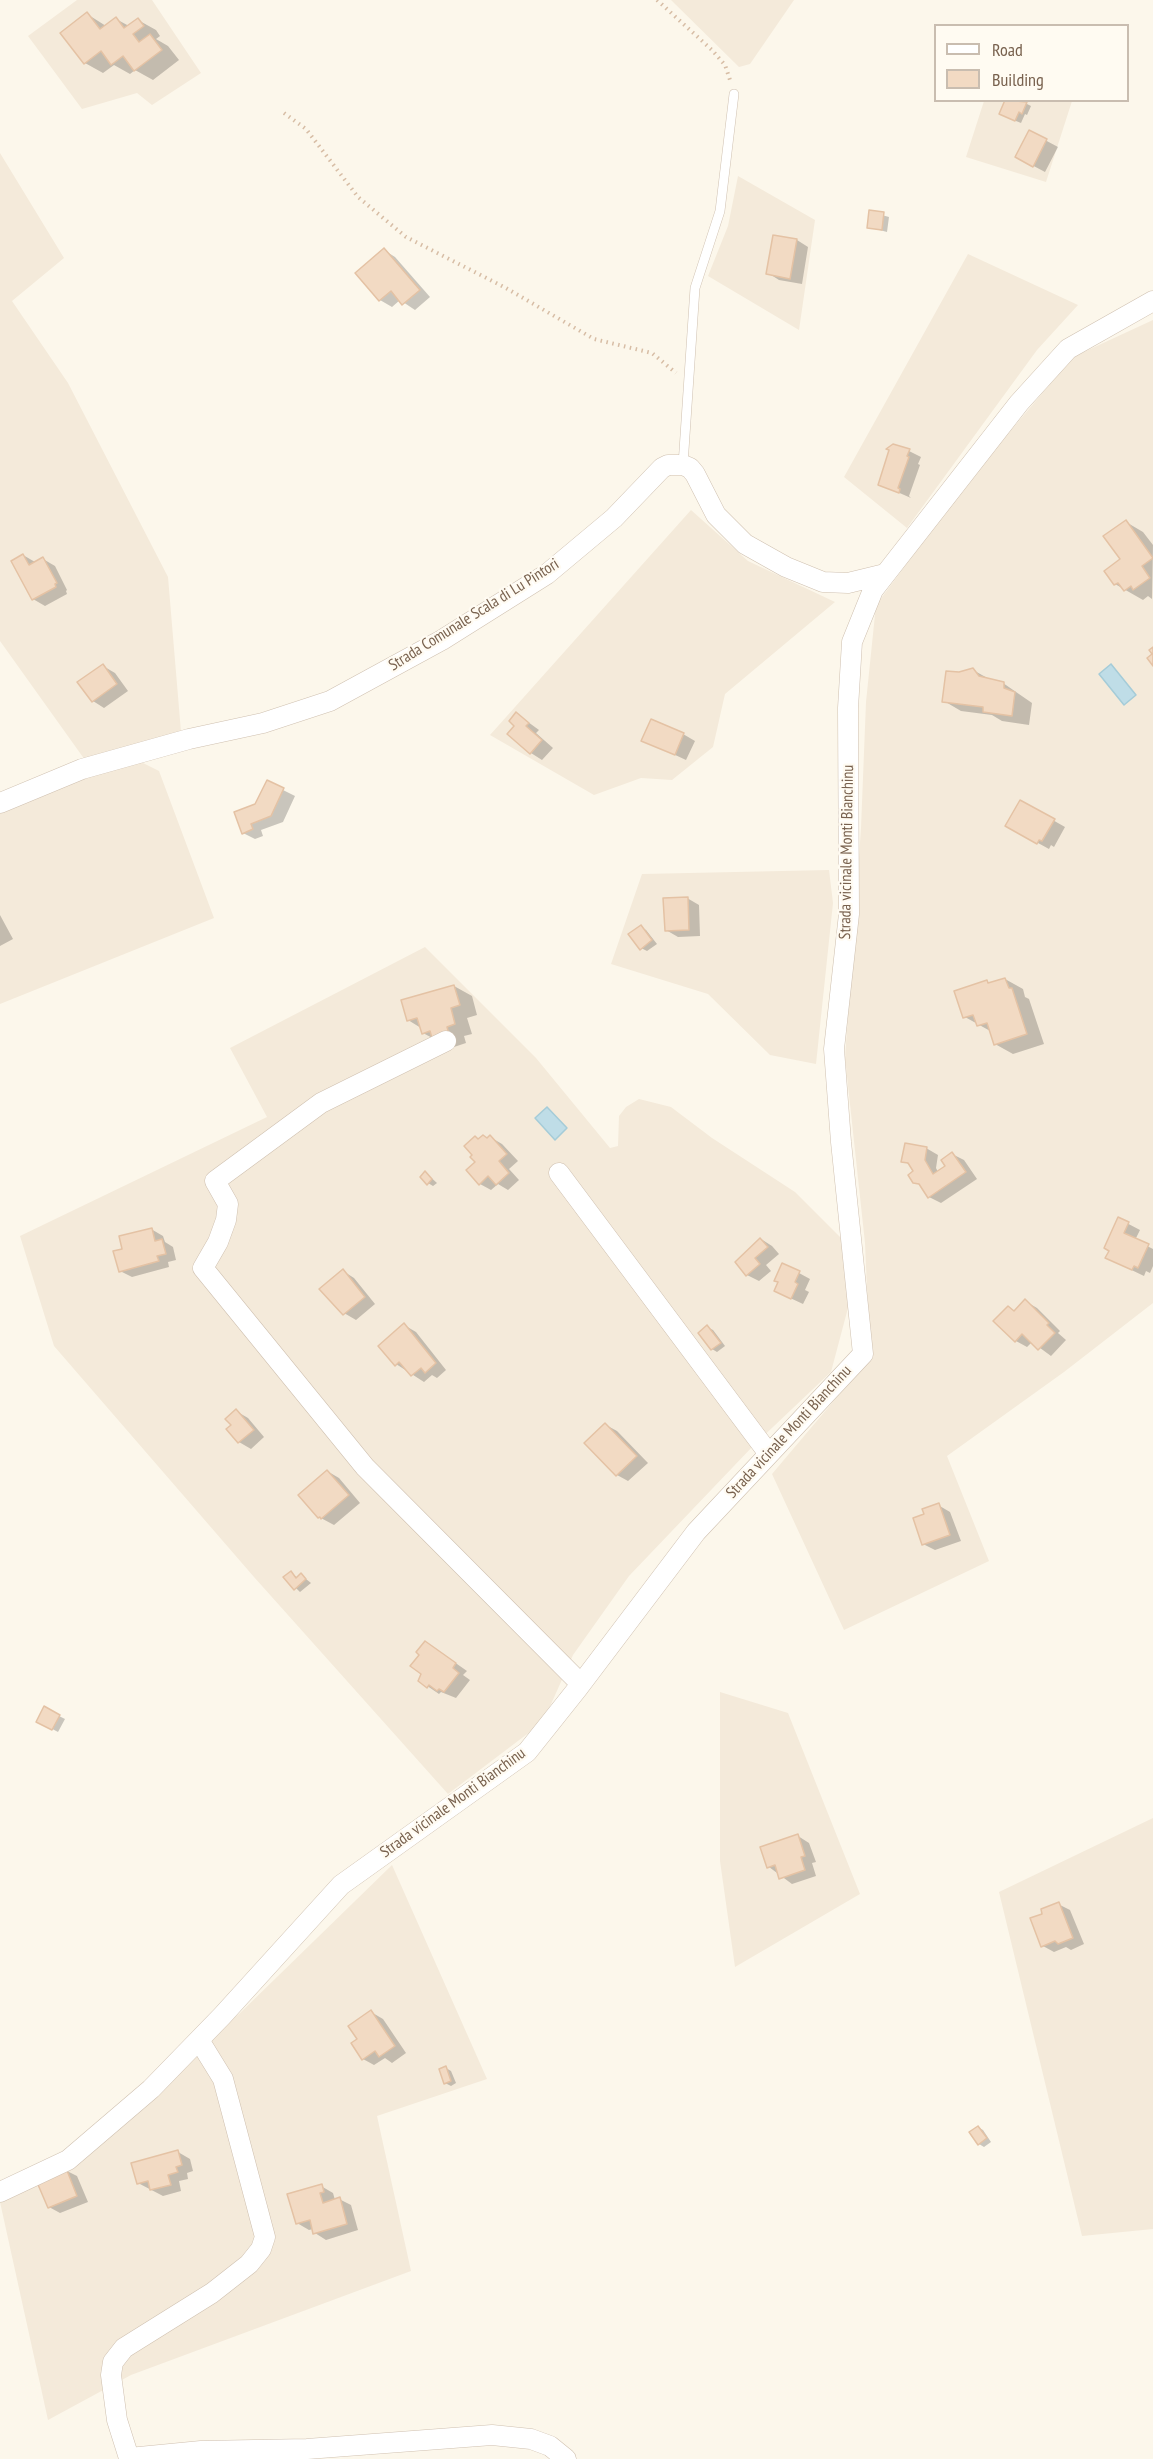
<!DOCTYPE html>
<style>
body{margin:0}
#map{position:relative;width:1153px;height:2459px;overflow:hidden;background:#fcf7eb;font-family:"PT Sans Narrow",sans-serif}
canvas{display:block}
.legend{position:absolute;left:934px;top:24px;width:195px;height:78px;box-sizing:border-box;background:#fffbf2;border:2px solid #c9bdb0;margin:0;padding:8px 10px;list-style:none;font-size:18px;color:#78614e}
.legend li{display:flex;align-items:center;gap:12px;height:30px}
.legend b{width:30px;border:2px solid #c9bdb0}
</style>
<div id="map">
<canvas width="1153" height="2459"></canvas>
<ul class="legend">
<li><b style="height:8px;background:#fff"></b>Road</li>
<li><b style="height:16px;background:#f2dac3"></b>Building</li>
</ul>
</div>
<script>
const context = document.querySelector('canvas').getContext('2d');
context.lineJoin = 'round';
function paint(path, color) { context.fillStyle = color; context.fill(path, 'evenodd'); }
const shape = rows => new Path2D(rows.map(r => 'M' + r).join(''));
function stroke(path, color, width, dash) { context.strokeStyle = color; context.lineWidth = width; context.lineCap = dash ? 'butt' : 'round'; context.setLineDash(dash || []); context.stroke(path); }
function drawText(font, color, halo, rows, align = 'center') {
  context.font = font + ' "PT Sans Narrow",sans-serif'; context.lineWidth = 4.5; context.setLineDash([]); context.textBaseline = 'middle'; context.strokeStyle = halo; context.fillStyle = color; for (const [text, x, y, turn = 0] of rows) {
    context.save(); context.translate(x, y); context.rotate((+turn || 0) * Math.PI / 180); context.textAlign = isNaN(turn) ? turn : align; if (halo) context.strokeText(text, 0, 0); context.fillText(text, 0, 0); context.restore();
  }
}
paint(shape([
 [77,0,152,0,201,73,152,105,137,93,82,109,28,36],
 [671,0,794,0,750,64,739,67],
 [984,101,1072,101,1046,182,966,157],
 [0,153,64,258,12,301,68,383,168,577,181,732,85,760,0,641],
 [738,176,815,220,799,330,708,276,728,226],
 [968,254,1078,305,1037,350,907,528,844,477],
 [1153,320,1153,1303,1064,1372,947,1456,989,1561,844,1630,772,1474,870,1358,865,1243,845,1058,861,828,866,702,876,605,973,475,1073,357],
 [691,510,748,561,835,602,725,694,713,747,672,780,641,778,594,795,490,735],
 [141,762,159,771,214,918,0,1004,0,809,48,780],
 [829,870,833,903,816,1064,770,1055,708,994,611,964,642,874],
 [425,947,536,1058,610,1148,618,1146,619,1116,626,1107,639,1099,671,1107,712,1138,795,1192,842,1239,853,1289,831,1372,754,1445,629,1576,573,1655,543,1722,448,1794,254,1577,54,1346,20,1236,267,1117,230,1048],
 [720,1692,788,1713,860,1894,735,1967,720,1861],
 [1153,1818,1153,2229,1082,2236,999,1892],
 [392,1865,487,2079,377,2116,411,2271,131,2375,48,2420,0,2202,239,2014]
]), '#f4eada');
const water = shape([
 [1111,664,1136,695,1124,705,1099,674,1111,664],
 [547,1107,567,1128,555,1140,535,1118,547,1107]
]);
paint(water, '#bfdde7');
stroke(water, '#a5ccd8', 1.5);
paint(shape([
 [87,14,106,26,116,19,129,26,138,20,156,30,160,36,156,39,168,46,179,60,153,80,135,70,130,74,114,65,103,73,85,63,62,33],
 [1007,100,1019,100,1031,106,1027,115,1025,114,1021,123,1006,117],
 [1030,132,1058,147,1045,172,1028,163],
 [871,212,889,217,887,232,868,227],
 [797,240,808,247,802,284,779,280,768,273],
 [384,250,395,257,430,297,415,310,400,300,392,307,380,300],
 [909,451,921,457,918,464,920,465,909,496,911,498,879,484],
 [1126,522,1143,532,1153,545,1152,599,1148,596,1143,600,1115,584,1122,560],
 [23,555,35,562,43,559,55,566,67,590,66,591,67,594,45,606,33,599,13,561],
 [103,666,115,673,128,691,104,708,93,701],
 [973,670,991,680,1003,683,1032,703,1029,725,1002,721,992,715,961,711,944,701,959,674],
 [517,714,539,730,536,733,553,748,542,760,531,753,516,726],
 [683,734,695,741,686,760,643,740],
 [267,782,295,796,283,822,261,830,263,836,255,839,243,833],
 [1021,802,1065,827,1054,847,1051,845,1049,849,1007,826],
 [687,898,699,905,700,936,678,937,666,930],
 [0,915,13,939,0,946],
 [641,927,646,930,657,944,647,951,641,948],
 [1005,979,1023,989,1025,997,1029,999,1044,1044,1013,1054,995,1044,992,1032,965,1017,987,982,990,984],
 [454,986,472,996,477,1015,467,1018,472,1034,464,1036,466,1043,451,1048,423,1033,421,1028,408,1020],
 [490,1137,502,1144,518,1161,509,1169,519,1180,508,1190,498,1184,491,1190,480,1184,476,1138,479,1140],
 [926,1148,938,1155,936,1168,938,1172,947,1166,952,1154,964,1160,977,1179,941,1203,929,1197,923,1187,914,1181,916,1172,912,1166,903,1161],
 [426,1173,437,1183,433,1186,428,1183],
 [1119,1219,1140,1230,1135,1240,1153,1249,1153,1266,1150,1273,1146,1271,1144,1276,1119,1264],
 [151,1229,163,1236,165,1242,173,1247,176,1260,168,1262,169,1267,132,1277,120,1271],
 [761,1239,772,1246,779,1254,766,1265,771,1271,759,1281,747,1275],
 [343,1271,354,1278,375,1304,356,1320,344,1313],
 [799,1273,810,1279,805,1290,809,1292,803,1304,788,1297],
 [1025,1301,1037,1308,1060,1331,1058,1333,1066,1340,1051,1356,1032,1342,1027,1347,1016,1341,1008,1308,1015,1312],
 [404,1325,416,1332,446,1370,437,1378,432,1375,424,1382,396,1364],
 [707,1327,713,1330,725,1346,717,1352,712,1349],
 [236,1411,248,1418,264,1437,251,1449,239,1442,228,1429,233,1425],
 [606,1425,617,1431,648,1463,628,1481,617,1475],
 [327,1471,339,1478,360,1503,334,1525,319,1517],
 [938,1505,950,1512,961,1541,935,1550,923,1544],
 [291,1573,298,1578,301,1575,311,1583,300,1592,286,1578],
 [437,1650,467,1671,463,1675,470,1680,456,1698,441,1692,439,1694,420,1681],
 [45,1709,65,1719,58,1732,43,1724],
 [798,1836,809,1843,816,1862,812,1863,816,1876,792,1884,769,1867],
 [1058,1904,1070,1910,1084,1944,1071,1950,1066,1947,1054,1952,1043,1946,1044,1915],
 [371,2012,383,2019,406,2053,392,2063,385,2058,374,2065,363,2059,359,2039],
 [446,2068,451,2071,456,2083,451,2086,445,2083],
 [978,2127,983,2130,991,2142,984,2147,979,2144],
 [178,2152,190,2159,193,2171,187,2173,188,2179,179,2181,181,2191,163,2196,138,2183],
 [65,2170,77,2176,88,2202,60,2213,49,2207],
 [321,2186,333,2193,335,2200,339,2199,351,2205,358,2230,326,2240,315,2233,313,2229,309,2230,297,2223]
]), '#0003');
const building = shape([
 [87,12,100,29,116,17,124,28,138,18,144,26,133,34,139,42,150,34,162,50,134,71,123,56,111,65,101,51,84,64,60,33,87,12],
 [1005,100,1027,102,1022,114,1019,112,1015,121,999,114,1005,100],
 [1029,130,1047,139,1033,167,1015,157,1029,130],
 [869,210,884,212,882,230,867,228,869,210],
 [773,235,797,239,790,279,766,274,773,235],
 [384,248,420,290,402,305,391,291,379,301,355,273,384,248],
 [893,444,910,449,907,456,909,457,898,488,900,489,899,493,878,485,889,450,886,449,893,444],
 [1126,520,1153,558,1142,566,1150,578,1133,590,1131,586,1124,591,1118,583,1114,585,1104,571,1120,559,1103,536,1126,520],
 [23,554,29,565,43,557,57,583,55,584,56,587,32,600,11,561,23,554],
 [1153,647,1153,666,1147,658,1152,654,1149,650,1153,647],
 [103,664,117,684,92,702,77,682,103,664],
 [973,668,979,676,1004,682,1004,688,1015,692,1012,716,983,712,983,707,942,702,946,671,959,672,973,668],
 [516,712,529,723,526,726,542,740,530,754,507,734,514,726,509,721,516,712],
 [651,719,684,733,675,755,641,741,651,719],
 [267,780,284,788,271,816,251,824,253,829,242,834,234,812,255,804,267,780],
 [1020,800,1055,819,1042,841,1039,840,1037,844,1005,826,1020,800],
 [688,897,689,930,665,931,663,898,688,897],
 [641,925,652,940,640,950,628,934,641,925],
 [1005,978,1009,988,1012,988,1027,1034,994,1045,987,1023,977,1026,973,1015,963,1018,954,991,987,980,988,983,1005,978],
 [454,985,460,1005,451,1008,455,1024,447,1027,449,1034,432,1038,430,1031,422,1034,417,1018,407,1021,401,1000,454,985],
 [483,1135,487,1138,490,1135,507,1154,499,1161,509,1173,496,1185,488,1176,479,1185,466,1170,475,1162,470,1157,472,1155,464,1146,475,1136,478,1139,483,1135],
 [905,1143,927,1147,925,1160,933,1174,945,1166,941,1160,952,1152,966,1172,928,1198,919,1184,913,1183,908,1175,913,1171,908,1163,901,1162,905,1143],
 [425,1171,432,1179,427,1185,420,1177,425,1171],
 [1118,1217,1129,1222,1124,1233,1149,1244,1138,1268,1134,1266,1132,1270,1105,1258,1109,1251,1104,1248,1118,1217],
 [152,1228,155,1241,162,1239,166,1254,157,1256,159,1261,119,1272,113,1251,122,1249,119,1236,152,1228],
 [760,1238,768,1247,755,1258,760,1264,746,1276,735,1262,760,1238],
 [782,1263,800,1271,795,1282,798,1284,791,1299,774,1291,778,1282,774,1281,782,1263],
 [343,1269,365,1297,343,1315,319,1289,343,1269],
 [1025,1299,1049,1323,1047,1325,1055,1333,1038,1350,1022,1334,1015,1342,993,1321,1008,1306,1014,1311,1025,1299],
 [404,1323,436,1363,425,1373,421,1368,411,1376,399,1362,395,1366,378,1346,404,1323],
 [707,1325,721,1343,711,1350,698,1333,707,1325],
 [236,1409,254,1430,238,1443,226,1429,231,1425,225,1419,236,1409],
 [605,1423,637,1456,616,1476,584,1443,605,1423],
 [327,1470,349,1495,321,1519,320,1517,318,1518,298,1495,327,1470],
 [939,1503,950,1535,922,1545,913,1518,924,1514,922,1509,939,1503],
 [291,1571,296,1578,301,1573,306,1579,294,1590,283,1577,291,1571],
 [425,1641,456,1663,453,1668,459,1673,444,1692,439,1689,437,1691,429,1685,427,1688,418,1681,421,1674,410,1666,419,1655,416,1652,425,1641],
 [44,1706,60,1715,52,1730,36,1722,44,1706],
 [798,1834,805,1856,801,1857,805,1870,779,1879,775,1865,767,1868,760,1847,798,1834],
 [1059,1902,1073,1938,1058,1944,1055,1941,1041,1947,1030,1918,1042,1914,1041,1909,1059,1902],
 [371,2010,395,2046,379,2057,375,2051,362,2060,351,2043,357,2039,348,2026,371,2010],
 [446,2066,451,2081,444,2084,439,2069,446,2066],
 [978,2126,987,2138,978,2145,969,2132,978,2126],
 [178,2150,182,2165,176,2167,178,2172,168,2175,171,2185,150,2190,148,2181,137,2184,131,2163,178,2150],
 [66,2168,77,2196,48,2208,36,2180,66,2168],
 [322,2184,324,2192,320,2193,323,2203,340,2197,347,2224,313,2234,310,2220,296,2224,287,2194,322,2184]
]);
paint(building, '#f2dac3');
stroke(building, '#e4c2a4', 1.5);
const lane = shape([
 [683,465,695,288,720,211,734,94]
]);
const street = shape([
 [0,803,82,769,189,739,263,723,330,701,442,640,547,574,614,518,662,468,668,465,683,465,690,468,695,474,716,515,745,544,786,567,823,582,848,583,885,574],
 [446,1041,321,1103,215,1181,228,1204,226,1220,218,1242,203,1268,365,1467,581,1684],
 [559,1173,769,1454],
 [199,2040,223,2079,265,2237,261,2249,249,2264,212,2293,124,2348,113,2362,111,2375,117,2420,129,2458,201,2451,307,2449,492,2435,531,2439,550,2446,566,2459],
 [0,2192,68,2160,151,2089,222,2016,341,1885,527,1752,578,1688,696,1532,863,1354,841,1142,834,1049,849,914,848,708,852,642,873,590,1019,403,1068,349,1153,301]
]);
stroke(lane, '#cfc0b0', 10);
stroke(street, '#cfc0b0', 21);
stroke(shape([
 [657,0,712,50,725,65,731,83],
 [284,113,306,129,358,197,406,237,504,287,594,339,652,353,676,373]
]), '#d7bda5', 4, [1.5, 4.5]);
stroke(lane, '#fff', 9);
stroke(street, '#fff', 20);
drawText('16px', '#78614e', '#fffbf2', [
 ["Strada Comunale Scala di Lu Pintori",474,615,-32],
 ["Strada vicinale Monti Bianchinu",847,852,-89],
 ["Strada vicinale Monti Bianchinu",789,1432,-47],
 ["Strada vicinale Monti Bianchinu",453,1803,-36]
]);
</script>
